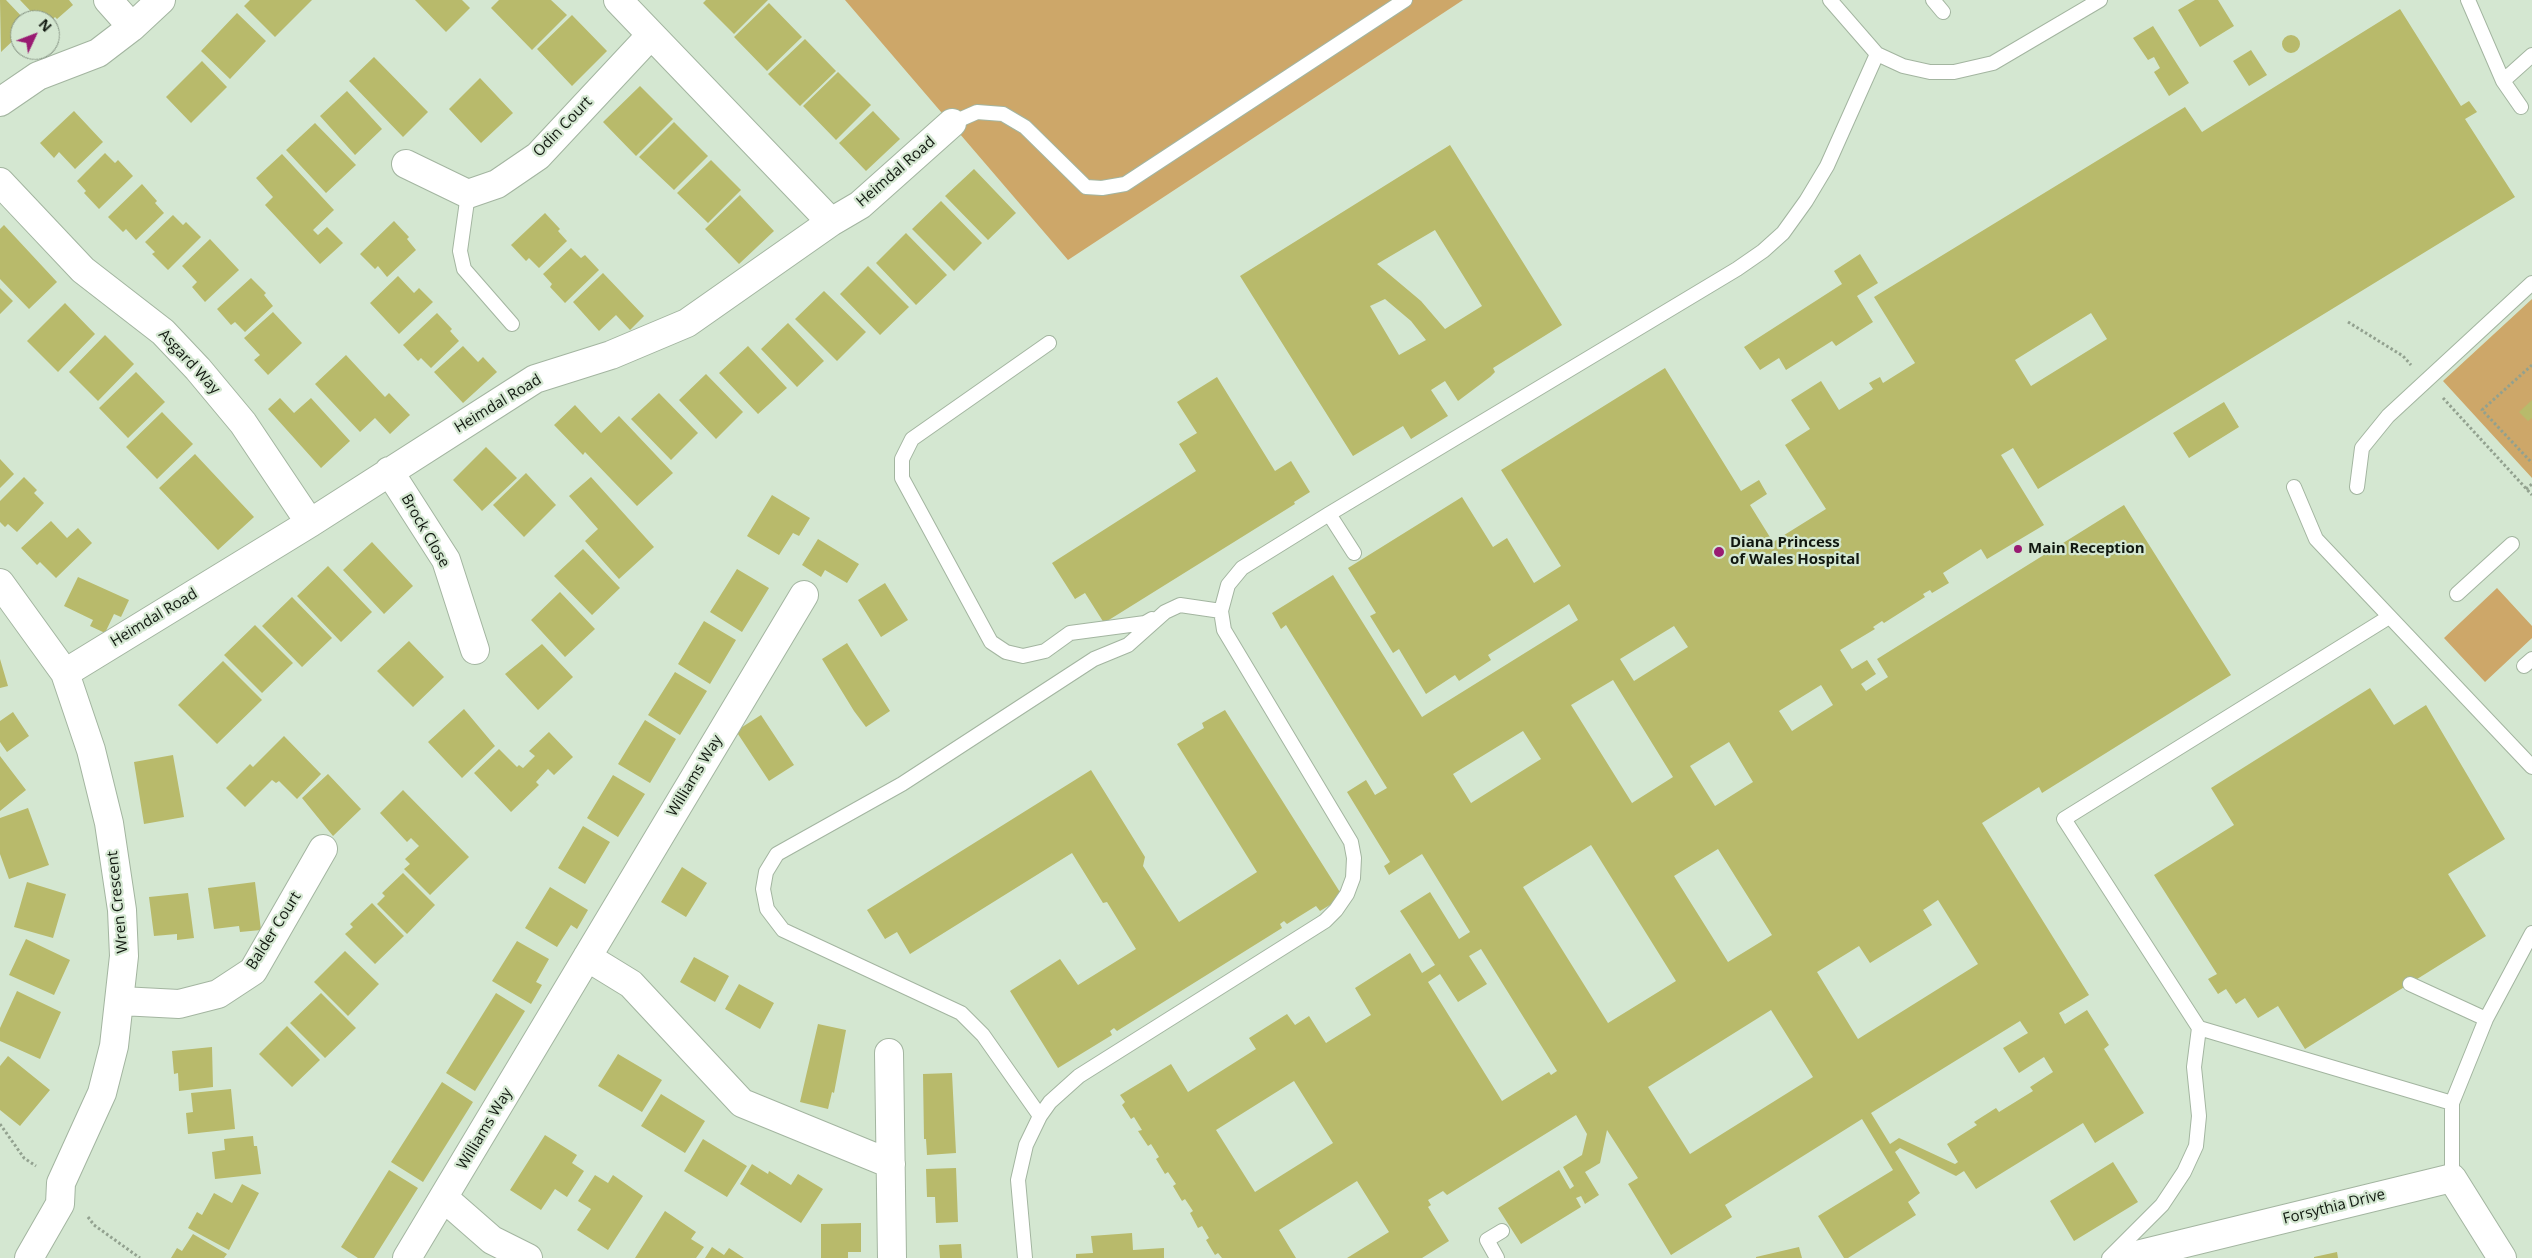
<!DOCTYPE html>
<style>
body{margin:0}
#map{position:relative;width:2532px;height:1258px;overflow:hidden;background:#d4e7d1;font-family:"Open Sans",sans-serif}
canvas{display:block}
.north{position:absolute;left:10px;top:10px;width:50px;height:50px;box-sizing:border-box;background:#d4e7d1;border:1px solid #869484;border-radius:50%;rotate:47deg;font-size:14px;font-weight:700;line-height:20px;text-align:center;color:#111810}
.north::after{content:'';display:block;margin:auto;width:18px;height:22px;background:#991b72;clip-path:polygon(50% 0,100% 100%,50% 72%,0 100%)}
</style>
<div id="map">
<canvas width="2532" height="1258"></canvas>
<div class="north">N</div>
</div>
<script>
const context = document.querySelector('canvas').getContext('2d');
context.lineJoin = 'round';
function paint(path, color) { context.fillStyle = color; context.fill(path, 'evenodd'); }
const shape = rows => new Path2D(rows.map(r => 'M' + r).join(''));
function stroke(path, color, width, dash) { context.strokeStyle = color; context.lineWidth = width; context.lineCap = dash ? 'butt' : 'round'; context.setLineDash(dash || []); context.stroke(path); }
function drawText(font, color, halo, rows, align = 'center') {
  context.font = font + ' "Open Sans",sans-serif'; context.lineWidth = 4.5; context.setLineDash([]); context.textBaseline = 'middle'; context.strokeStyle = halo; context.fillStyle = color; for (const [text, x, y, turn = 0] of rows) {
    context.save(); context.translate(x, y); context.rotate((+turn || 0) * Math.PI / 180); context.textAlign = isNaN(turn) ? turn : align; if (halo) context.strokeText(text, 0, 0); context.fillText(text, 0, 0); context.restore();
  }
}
paint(shape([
 [845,0,1463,0,1068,260],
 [2532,299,2532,478,2443,381],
 [2497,588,2532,626,2532,638,2485,682,2444,638]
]), '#cda769');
paint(shape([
 [0,0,6,0,25,20,20,20,20,34,1,52],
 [20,0,69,0,73,5,57,19,55,17,50,22,50,20,39,20],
 [250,0,312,0,275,37,244,6],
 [415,0,462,0,470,8,446,32],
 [499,0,551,0,567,15,532,50,491,8],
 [706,0,768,0,734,34,703,3],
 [2195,0,2218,0,2234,26,2200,47,2178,10],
 [769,3,802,37,767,71,734,37],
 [2400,9,2461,106,2469,101,2477,112,2465,119,2515,197,2038,489,2013,448,2001,455,2044,525,1987,559,1981,549,1943,573,1949,583,1932,593,1930,590,1923,594,1925,597,1884,623,1882,621,1873,627,1875,629,1840,650,1852,669,1867,660,1876,674,1861,684,1866,691,1888,677,1877,659,2124,505,2231,675,2042,793,2039,787,1982,823,2089,995,2059,1013,2065,1024,2087,1010,2109,1045,2104,1049,2144,1113,2095,1143,2083,1123,1976,1189,1964,1171,1956,1176,1900,1148,1895,1152,1920,1193,1908,1202,1916,1215,1848,1258,1844,1258,1818,1216,1893,1170,1862,1119,1725,1205,1732,1217,1671,1255,1628,1184,1638,1178,1607,1130,1600,1163,1585,1172,1599,1195,1585,1204,1581,1196,1576,1198,1581,1207,1521,1244,1498,1208,1559,1170,1570,1189,1574,1186,1563,1167,1582,1155,1587,1134,1576,1115,1447,1195,1443,1191,1428,1200,1431,1205,1428,1207,1449,1241,1422,1258,1347,1258,1389,1232,1357,1181,1279,1230,1296,1258,1222,1258,1218,1253,1215,1255,1206,1240,1209,1238,1202,1226,1198,1228,1190,1213,1193,1211,1185,1199,1182,1201,1173,1186,1176,1184,1168,1172,1165,1174,1156,1159,1159,1157,1151,1144,1148,1146,1138,1131,1142,1130,1134,1117,1131,1119,1122,1105,1125,1102,1120,1095,1171,1064,1188,1092,1256,1049,1249,1038,1287,1014,1295,1025,1309,1016,1326,1043,1371,1015,1355,988,1410,953,1422,973,1435,965,1400,911,1430,892,1459,939,1470,932,1422,854,1389,875,1384,866,1390,862,1347,792,1366,780,1375,795,1387,788,1286,625,1281,629,1272,613,1333,575,1422,717,1578,620,1569,604,1488,655,1491,660,1459,681,1455,675,1426,694,1399,649,1393,653,1370,616,1376,613,1348,568,1462,497,1493,547,1507,538,1534,583,1561,566,1501,470,1665,368,1741,491,1759,480,1767,494,1750,505,1773,542,1826,509,1785,445,1810,429,1791,400,1821,381,1839,410,1873,389,1869,383,1880,377,1883,383,1915,363,1874,297,2185,107,2202,132],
 [2091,313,2107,339,2031,386,2015,360],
 [1674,626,1688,647,1634,681,1620,659],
 [1613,680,1673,777,1632,803,1571,705],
 [1821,685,1833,705,1792,731,1779,711],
 [1523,731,1541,759,1471,803,1453,774],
 [1729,742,1753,782,1715,806,1690,766],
 [1591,845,1676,981,1608,1023,1523,887],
 [1718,849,1772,935,1728,962,1674,876],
 [1938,900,1978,964,1858,1039,1817,972,1859,946,1870,963,1932,925,1923,910],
 [1481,949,1557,1071,1551,1075,1549,1072,1502,1101,1428,982,1440,974,1458,1002,1487,984,1469,956],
 [1771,1010,1813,1077,1690,1154,1648,1087],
 [2020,1021,2028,1033,2003,1048,2019,1073,2044,1057,2053,1072,2030,1087,2033,1091,1999,1112,1996,1108,1974,1122,1977,1125,1947,1144,1958,1162,1955,1164,1899,1138,1890,1144,1871,1113],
 [1294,1081,1333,1143,1255,1192,1216,1130],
 [237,13,266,41,230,79,201,51],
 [572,15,607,51,572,86,537,49],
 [2153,26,2189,83,2169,96,2154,72,2160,68,2154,57,2148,60,2133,38],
 '2282 44a9 9 0 1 1 18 0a9 9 0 1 1-18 0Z',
 [805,39,836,71,800,106,768,74],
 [2251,50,2267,75,2249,86,2233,61],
 [374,57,428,112,403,137,349,81],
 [202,61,227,87,191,123,166,97],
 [838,72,871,105,836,140,803,106],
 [480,78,513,113,481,143,449,109],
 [640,86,673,119,636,156,603,122],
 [347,91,382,129,355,155,320,116],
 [74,111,103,142,75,169,59,152,54,158,40,143],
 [873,111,900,139,866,171,839,143],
 [674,122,708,156,674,190,639,157],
 [315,123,356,165,326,193,286,150],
 [1450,145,1562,325,1493,368,1495,372,1490,377,1458,401,1445,381,1431,390,1448,416,1411,439,1403,426,1353,456,1240,276],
 [1435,230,1482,306,1445,329,1421,301,1377,264],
 [1385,299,1411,321,1426,340,1399,355,1370,306],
 [105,153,115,163,118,160,133,176,99,209,84,193,86,191,77,181],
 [282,154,334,210,313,230,318,235,327,227,343,243,320,264,265,205,273,197,256,178],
 [711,160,741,190,708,223,677,193],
 [974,169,1016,213,988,240,945,196],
 [142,184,157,201,155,203,164,213,136,240,126,229,123,232,108,217],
 [740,195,774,231,739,264,705,229],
 [941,201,982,243,954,271,912,229],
 [545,213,560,229,558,231,567,241,539,268,529,258,526,261,511,245],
 [173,215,183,225,186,222,201,237,168,270,152,254,155,252,145,242],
 [394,221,409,237,407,239,416,250,387,277,378,266,375,269,360,254],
 [4,225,57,282,29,309,0,279,0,229],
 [906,233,947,275,916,305,876,263],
 [210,239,239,270,205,302,192,287,197,282,182,266],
 [571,248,581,258,585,255,599,270,565,303,550,287,552,284,543,274],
 [1860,254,1878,283,1857,296,1873,322,1836,346,1832,341,1786,370,1779,358,1760,370,1744,347,1842,284,1834,271],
 [868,266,909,307,880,335,840,294],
 [603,273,644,316,630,330,616,315,599,331,573,302],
 [398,276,414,293,419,288,433,302,399,334,370,303],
 [251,278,266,293,264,295,273,306,245,332,235,322,231,325,217,309],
 [0,288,13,301,0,314],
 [824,291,866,332,837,361,795,319],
 [65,303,95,334,58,372,27,341],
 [273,312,302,343,268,375,254,360,260,355,244,338],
 [437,313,452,329,450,331,459,341,431,368,421,358,418,361,403,345],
 [788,323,824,361,797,387,761,349],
 [105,335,134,364,98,401,69,372],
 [463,346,478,362,483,357,497,372,463,403,434,372],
 [748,346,787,388,758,414,719,373],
 [346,355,385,397,389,393,410,415,390,434,375,418,360,432,315,384],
 [136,372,165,402,128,438,99,408],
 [706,374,743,412,716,439,679,400],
 [1217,377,1275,471,1291,461,1310,492,1294,502,1295,504,1104,623,1085,593,1075,599,1052,563,1196,471,1179,444,1197,433,1177,402],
 [659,393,698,433,671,460,631,419],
 [280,398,294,413,311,398,350,441,321,468,268,409],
 [2532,400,2532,418,2528,421,2519,412],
 [2224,402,2239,427,2189,458,2173,433],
 [575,405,601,433,619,416,673,473,637,506,585,452,583,455,554,425],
 [162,412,193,444,157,479,126,447],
 [486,447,517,478,482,511,453,480],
 [195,454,254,517,218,550,159,488],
 [0,459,14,474,0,488],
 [526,473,556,505,524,537,493,505],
 [24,477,37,490,34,493,44,503,17,532,8,524,5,527,0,522,0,501],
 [591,477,654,547,619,579,585,541,598,529,569,496],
 [772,495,810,518,799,536,793,533,779,555,747,536],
 [51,521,67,538,78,528,92,543,56,578,40,562,37,565,21,548],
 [818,539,859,564,847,583,825,570,821,577,802,565],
 [372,542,413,586,384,614,343,570],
 [583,549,620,588,592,615,554,576],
 [328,566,372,612,341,642,297,596],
 [737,569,769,588,742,632,710,612],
 [78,577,129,600,121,617,114,614,105,633,90,626,93,620,64,606],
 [885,583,908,620,881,637,858,600],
 [560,592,595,629,565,657,531,620],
 [292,597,332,638,302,667,262,626],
 [704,621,736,640,710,684,678,664],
 [255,625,293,663,262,693,224,655],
 [409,641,444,677,413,707,377,671],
 [847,643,890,711,866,727,854,711,822,659],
 [542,644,573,677,538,710,505,674],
 [0,659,8,686,0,688],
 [223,661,262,700,217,744,178,705],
 [675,672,707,691,680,735,648,715],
 [2370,688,2394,725,2426,705,2505,839,2448,874,2486,936,2305,1049,2278,1006,2258,1018,2245,998,2236,1004,2226,989,2218,994,2208,979,2217,974,2154,875,2234,825,2211,788],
 [464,709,495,746,462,778,428,742],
 [1225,710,1343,897,1320,911,1316,906,1287,924,1284,921,1280,924,1282,928,1117,1031,1114,1028,1110,1031,1112,1035,1058,1068,1010,991,1060,959,1078,985,1136,949,1107,902,1103,903,1072,853,910,954,897,932,885,939,867,910,1091,770,1145,857,1143,866,1179,922,1257,872,1177,744,1204,728,1202,723],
 [13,712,29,736,7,752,0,742,0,721],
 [761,715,794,765,769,781,736,731],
 [645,720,676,739,650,783,618,764],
 [549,732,573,757,554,775,548,769,536,782,539,785,511,812,474,773,499,749,517,767,519,765,523,768,535,756,529,751],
 [284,736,321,774,297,799,279,781,276,783,272,780,245,807,226,788,250,764,253,767],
 [173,755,184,817,144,824,134,762],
 [0,756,26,790,0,811],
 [328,774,361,809,333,836,302,798],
 [613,775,645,794,618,837,587,818],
 [403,790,469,857,430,895,404,869,410,864,405,859,419,846,411,838,407,842,380,813],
 [28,808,49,865,9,879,0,854,0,818],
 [583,826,610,842,585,884,558,868],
 [682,867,707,883,686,917,661,902],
 [403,873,435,905,407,934,377,904,385,896,382,893],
 [27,882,66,894,53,938,14,927],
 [255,882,261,930,240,932,239,926,214,929,208,888],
 [550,887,588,910,577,929,571,925,557,947,525,928],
 [188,893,194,938,177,940,177,934,154,936,149,897],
 [372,903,404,936,375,964,345,934,353,927,350,924],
 [26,939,70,960,54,995,9,975],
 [517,941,549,959,536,982,542,985,531,1004,492,981],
 [345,951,379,984,348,1016,314,982],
 [694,957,729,976,715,1002,680,982],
 [739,984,774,1003,760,1029,725,1009],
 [17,991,61,1012,40,1059,0,1041,0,1028],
 [321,993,356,1028,325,1058,290,1023],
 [496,993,525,1011,475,1091,446,1073],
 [818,1024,846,1030,834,1093,832,1092,828,1109,800,1102],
 [287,1026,320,1060,292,1087,259,1054],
 [212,1047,213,1087,179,1091,178,1073,174,1074,172,1051],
 [618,1054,662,1080,642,1112,598,1086],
 [8,1056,50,1090,20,1126,0,1110,0,1066],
 [952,1073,956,1153,927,1155,926,1139,924,1139,923,1074],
 [442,1082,473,1102,423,1182,391,1162],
 [231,1089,235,1129,188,1134,186,1113,193,1112,191,1093],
 [661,1094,705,1121,685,1153,641,1126],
 [545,1135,577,1155,572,1163,584,1171,567,1197,555,1189,541,1210,510,1190],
 [253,1136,254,1146,257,1146,261,1174,215,1179,212,1152,225,1150,224,1139],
 [703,1139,747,1166,727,1197,684,1171],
 [2113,1162,2138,1202,2074,1241,2050,1201],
 [752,1164,768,1174,769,1171,791,1185,798,1174,823,1189,801,1223,740,1184],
 [956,1168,958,1222,936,1223,935,1197,927,1197,926,1169],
 [389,1170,418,1188,374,1258,358,1258,341,1247],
 [595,1175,608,1183,613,1175,643,1196,608,1250,577,1230,591,1209,578,1201],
 [242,1184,259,1193,229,1250,188,1228,197,1212,202,1215,214,1193,232,1203],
 [665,1211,696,1232,691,1239,704,1247,696,1258,635,1258],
 [861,1223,861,1252,848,1252,848,1258,821,1258,821,1224],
 [1132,1233,1133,1250,1164,1248,1164,1258,1076,1258,1076,1254,1093,1253,1091,1236],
 [193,1234,227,1254,224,1258,171,1258,177,1248,182,1251],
 [961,1244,962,1258,940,1258,939,1245],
 [712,1247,724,1255,729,1248,744,1258,705,1258],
 [1799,1247,1802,1258,1756,1258,1756,1257],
 [2337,1252,2338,1258,2314,1258,2314,1257]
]), '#b8ba6b');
const service = shape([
 [1830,0,1877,54,1903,66,1930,72,1954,72,1993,63,2100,0],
 [1933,0,1943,12],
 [2468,0,2503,81,2521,107],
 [2503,81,2532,55],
 [952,123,977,112,1003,114,1025,127,1086,187,1102,188,1125,184,1405,0],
 [468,194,460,251,464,269,512,324],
 [1049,343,912,439,902,459,902,478,991,642,1006,652,1023,656,1045,651,1070,633,1145,623,1152,619],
 [2294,487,2316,539,2532,767],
 [2357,487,2362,448,2388,416,2532,283],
 [1329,514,1354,553],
 [2457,594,2512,544],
 [2524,666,2532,659],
 [2410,984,2486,1019],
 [2199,1028,2452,1103],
 [1040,1116,983,1035,961,1013,783,930,767,909,763,889,766,872,777,854,902,784,1094,659,1128,645,1165,612,1180,605,1221,611],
 [2452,1178,2452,1103,2486,1019,2532,933],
 [1025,1258,1018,1180,1026,1145,1040,1116,1050,1102,1079,1076,1325,921,1336,910,1347,894,1353,878,1354,858,1351,842,1224,630,1221,611,1228,585,1242,568,1329,514,1737,269,1763,251,1783,233,1806,201,1827,166,1877,54],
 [1497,1258,1487,1240,1502,1231],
 [2109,1258,2162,1205,2184,1172,2196,1146,2199,1116,2194,1067,2199,1028,2064,819,2389,617]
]);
const minor = shape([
 [618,0,831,222],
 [132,27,161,0],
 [0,102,38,76,98,53,132,27,108,0],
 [406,164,468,194,497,184,538,156,651,35],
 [0,182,83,270,163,332,198,369,243,423,310,523],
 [389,471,446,560,475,650],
 [0,583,65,673,91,750,109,823,122,910,124,956,114,1046,102,1093,61,1183,60,1204,29,1258],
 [65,673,310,523,535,379,611,355,687,323,831,222,860,205,952,123],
 [587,957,631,984,742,1103,891,1164],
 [121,1001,179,1004,218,994,253,971,323,849],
 [889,1053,892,1258],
 [444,1198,492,1240,528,1258],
 [407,1258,804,595],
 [2124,1258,2452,1178,2502,1258]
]);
stroke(service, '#a3b5a0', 16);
stroke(minor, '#a3b5a0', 30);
stroke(shape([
 [2348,322,2403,356,2411,365],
 [2532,365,2482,410,2532,463],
 [2443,398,2532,495],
 [2526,489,2532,484],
 [0,1124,24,1158,36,1166],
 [88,1217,94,1225,140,1258]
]), '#92a18f', 3, [2.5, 2.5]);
stroke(service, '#fff', 14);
stroke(minor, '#fff', 28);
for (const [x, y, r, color] of [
 [2018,549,5,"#991b72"],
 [1719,552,6,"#991b72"]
]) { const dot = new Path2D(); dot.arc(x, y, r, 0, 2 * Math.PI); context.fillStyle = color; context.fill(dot); stroke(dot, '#d4e7d1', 2); }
drawText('15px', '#111810', '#d4e7d1', [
 ["Odin Court",563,127,-46],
 ["Heimdal Road",896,172,-41],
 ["Asgard Way",189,362,47],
 ["Heimdal Road",498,404,-31],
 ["Brock Close",425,531,60],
 ["Heimdal Road",154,618,-31],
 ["Williams Way",695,776,-59],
 ["Wren Crescent",118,902,-96],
 ["Balder Court",274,931,-58],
 ["Williams Way",485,1129,-59],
 ["Forsythia Drive",2334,1207,-14]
]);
drawText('bold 15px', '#111810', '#d4e7d1', [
 ["Diana Princess",1730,543],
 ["of Wales Hospital",1730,560],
 ["Main Reception",2028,549]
], 'left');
</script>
